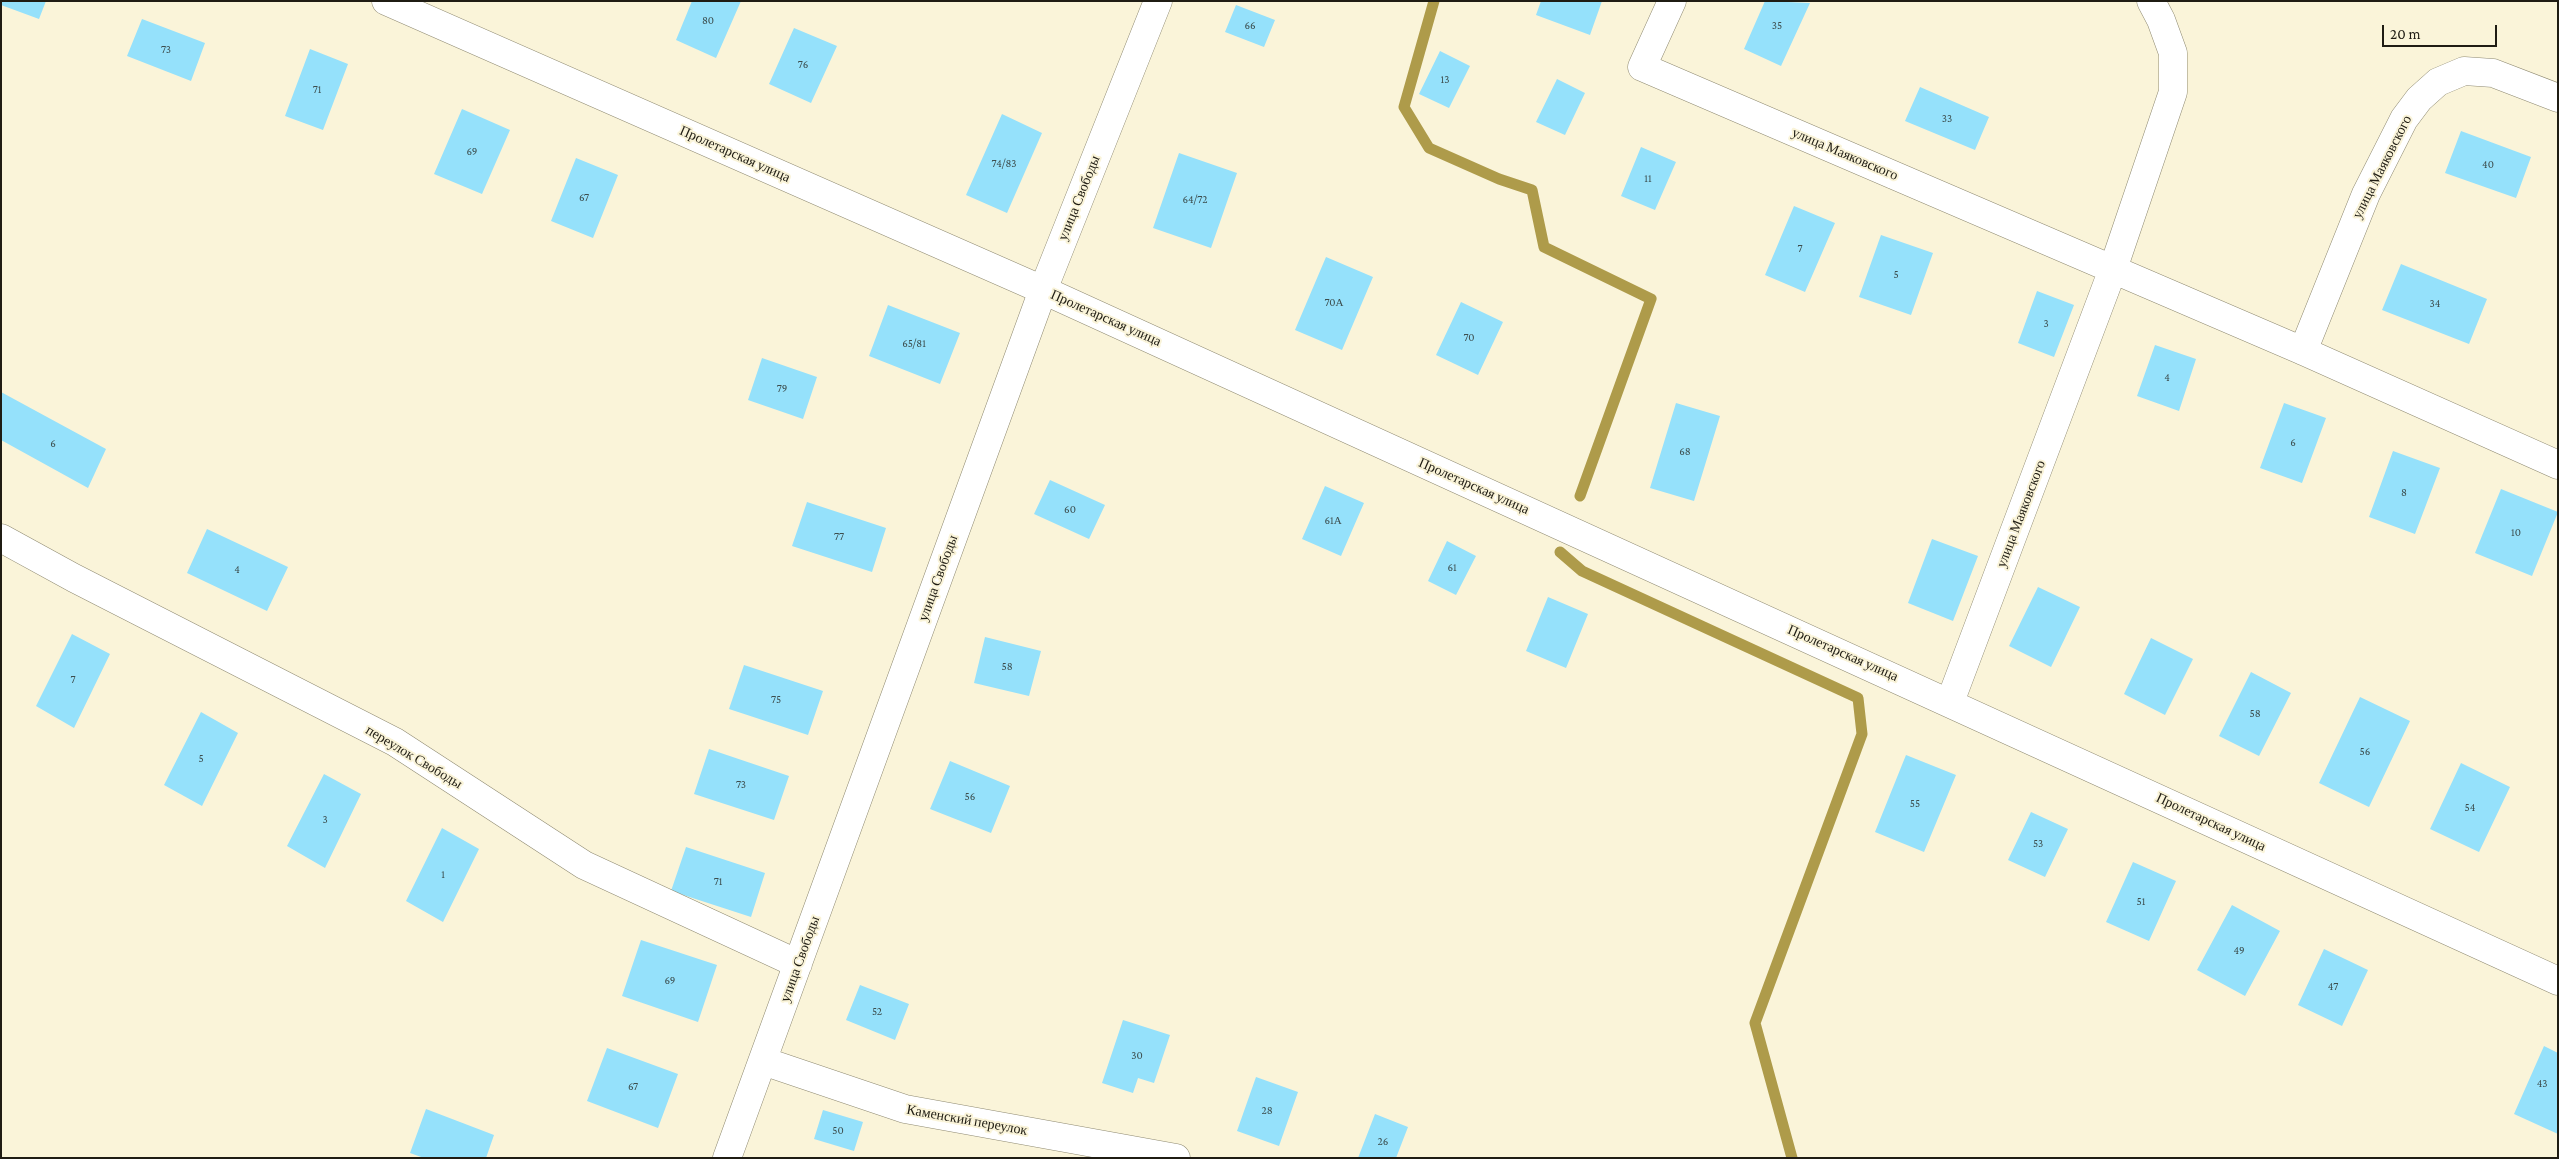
<!DOCTYPE html>
<meta charset="utf-8">
<style>
body{margin:0}
#map{position:relative;width:2559px;height:1159px;overflow:hidden;background:#faf4d9;font-family:"Crimson Pro",serif}
canvas{display:block}
.frame{position:absolute;inset:0;border:2px solid #1f1c13;pointer-events:none}
.scale{position:absolute;left:2382px;top:25px;width:115px;height:22px;box-sizing:border-box;border:2px solid #1f1c13;border-top:0;padding-left:6px;font-size:15px;line-height:18px;white-space:nowrap;color:#1f1c13;-webkit-text-stroke:4px #faf4d9;paint-order:stroke}
</style>
<div id="map">
<canvas width="2559" height="1159"></canvas>
<div class="frame"></div>
<div class="scale">20 m</div>
</div>
<script>
const context = document.querySelector('canvas').getContext('2d');
context.lineJoin = 'round';
const shape = rows => new Path2D(rows.map(r => 'M' + r).join(''));
function stroke(path, color, width, dash) { context.strokeStyle = color; context.lineWidth = width; context.lineCap = dash ? 'butt' : 'round'; context.setLineDash(dash || []); context.stroke(path); }
function paint(path, color) { context.fillStyle = color; context.fill(path, 'evenodd'); }
function drawText(font, color, halo, rows, align = 'center') {
  context.font = font + ' "Crimson Pro",serif'; context.lineWidth = 4; context.setLineDash([]); context.textBaseline = 'middle'; context.strokeStyle = halo; context.fillStyle = color; for (const [text, x, y, turn = 0] of rows) {
    context.save(); context.translate(x, y); context.rotate((+turn || 0) * Math.PI / 180); context.textAlign = isNaN(turn) ? turn : align; if (halo) context.strokeText(text, 0, 0); context.fillText(text, 0, 0); context.restore();
  }
}
stroke(shape([
 [1434,1,1404,107,1429,148,1499,179,1532,190,1544,247,1651,299,1580,496],
 [1560,552,1582,571,1858,698,1862,734,1755,1023,1792,1158]
]), '#ae9b4a', 11);
paint(shape([
 [1,1,46,1,39,19,1,5],
 [692,1,741,1,716,58,676,40],
 [1541,1,1602,1,1590,35,1536,15],
 [1765,1,1810,3,1781,66,1744,49],
 [1236,5,1275,20,1264,47,1225,32],
 [142,19,205,43,191,81,127,56],
 [794,28,837,46,811,103,769,84],
 [310,49,348,64,323,130,285,116],
 [1440,51,1470,66,1449,108,1419,94],
 [1557,79,1585,93,1565,135,1536,122],
 [1920,87,1989,117,1975,150,1905,121],
 [462,109,510,130,482,194,434,174],
 [1002,114,1042,133,1007,213,966,195],
 [2461,131,2531,157,2516,198,2445,173],
 [1641,147,1676,162,1655,210,1621,196],
 [1179,153,1237,173,1211,248,1153,228],
 [576,158,618,175,593,238,551,221],
 [1794,206,1835,223,1805,292,1765,275],
 [1881,235,1933,253,1911,315,1859,297],
 [1326,257,1373,277,1342,350,1295,330],
 [2401,264,2487,299,2469,344,2382,310],
 [2037,291,2074,305,2054,357,2018,343],
 [1461,302,1503,322,1478,375,1436,355],
 [888,305,960,333,940,384,869,356],
 [2155,345,2196,359,2179,411,2137,396],
 [762,358,817,377,803,419,748,400],
 [1,392,106,449,88,488,1,440],
 [1676,403,1720,416,1694,501,1650,488],
 [2284,403,2326,418,2302,483,2260,468],
 [2393,451,2440,468,2415,534,2369,517],
 [1050,480,1105,505,1089,539,1034,514],
 [1325,486,1364,503,1341,556,1302,539],
 [2501,489,2558,512,2532,576,2475,553],
 [807,502,886,528,872,572,792,546],
 [207,529,288,567,267,611,187,573],
 [1932,539,1978,556,1953,621,1908,603],
 [1447,541,1476,556,1456,595,1428,581],
 [2038,587,2080,607,2051,667,2009,646],
 [1548,597,1588,614,1566,668,1526,651],
 [72,634,110,654,74,728,36,706],
 [985,637,1041,651,1029,696,974,683],
 [2151,638,2193,659,2165,715,2124,694],
 [744,665,823,691,808,735,729,709],
 [2251,672,2291,693,2259,756,2219,736],
 [2360,697,2410,721,2369,807,2319,783],
 [201,712,238,733,202,806,164,785],
 [709,749,789,776,774,820,694,794],
 [1906,755,1956,775,1924,852,1875,832],
 [950,761,1010,786,991,833,930,809],
 [2461,763,2510,787,2479,852,2430,829],
 [324,774,361,794,325,868,287,846],
 [2031,812,2068,829,2045,877,2008,860],
 [442,828,479,849,443,922,406,901],
 [686,847,765,873,751,917,671,891],
 [2133,862,2176,881,2149,941,2106,922],
 [2232,905,2280,931,2245,996,2197,970],
 [641,940,717,965,698,1022,622,996],
 [2324,949,2368,970,2342,1026,2298,1005],
 [860,985,909,1004,895,1040,846,1020],
 [1123,1020,1170,1035,1154,1083,1138,1078,1133,1093,1102,1083],
 [2544,1046,2558,1053,2558,1134,2514,1114],
 [607,1048,678,1074,658,1128,587,1101],
 [1256,1077,1298,1092,1279,1146,1237,1131],
 [426,1109,494,1135,486,1158,424,1158,410,1153],
 [823,1110,863,1122,854,1151,814,1139],
 [1375,1114,1408,1127,1396,1158,1358,1158]
]), '#95e1fb');
const street = shape([
 [1672,1,1642,67,2303,351,2558,465],
 [2303,351,2366,194,2404,119,2419,99,2438,82,2464,71,2493,73,2558,98],
 [1,538,74,578,395,742,584,865,798,964],
 [1950,702,2113,269,2173,92,2173,53,2161,20,2151,1],
 [763,1061,905,1109,1176,1158],
 [727,1158,1043,290,1158,1]
]);
const secondary = shape([
 [386,1,1043,290,2558,981]
]);
stroke(street, '#8f8a72', 29);
stroke(secondary, '#8f8a72', 29);
stroke(street, '#fff', 28);
stroke(secondary, '#fff', 28);
drawText('11px', '#3c4d4d', null, [
 ["80",708,21],
 ["66",1250,26],
 ["35",1777,26],
 ["73",166,50],
 ["76",803,65],
 ["13",1445,80],
 ["71",317,90],
 ["33",1947,119],
 ["69",472,152],
 ["74/83",1004,164],
 ["40",2488,165],
 ["11",1648,179],
 ["67",584,198],
 ["64/72",1195,200],
 ["7",1800,249],
 ["5",1896,275],
 ["70А",1334,303],
 ["34",2435,304],
 ["3",2046,324],
 ["70",1469,338],
 ["65/81",914,344],
 ["4",2167,378],
 ["79",782,389],
 ["6",2293,443],
 ["6",53,444],
 ["68",1685,452],
 ["8",2404,493],
 ["60",1070,510],
 ["61А",1333,521],
 ["10",2516,533],
 ["77",839,537],
 ["61",1452,568],
 ["4",237,570],
 ["58",1007,667],
 ["7",73,680],
 ["75",776,700],
 ["58",2255,714],
 ["56",2365,752],
 ["5",201,759],
 ["73",741,785],
 ["56",970,797],
 ["55",1915,804],
 ["54",2470,808],
 ["3",325,820],
 ["53",2038,844],
 ["1",443,875],
 ["71",718,882],
 ["51",2141,902],
 ["49",2239,951],
 ["69",670,981],
 ["47",2333,987],
 ["52",877,1012],
 ["30",1137,1056],
 ["43",2542,1084],
 ["67",633,1087],
 ["28",1267,1111],
 ["50",838,1131],
 ["26",1383,1142]
]);
drawText('14px', '#1f1c13', '#faf4d9', [
 ["Пролетарская улица",735,154,24],
 ["улица Маяковского",1845,154,23],
 ["улица Маяковского",2382,167,-63],
 ["улица Свободы",1079,198,-68],
 ["Пролетарская улица",1106,318,24],
 ["Пролетарская улица",1474,486,24],
 ["улица Маяковского",2021,514,-69],
 ["улица Свободы",938,578,-70],
 ["Пролетарская улица",1843,653,24],
 ["переулок Свободы",414,757,31],
 ["Пролетарская улица",2211,822,25],
 ["улица Свободы",800,959,-70],
 ["Каменский переулок",967,1120,10]
]);
</script>
